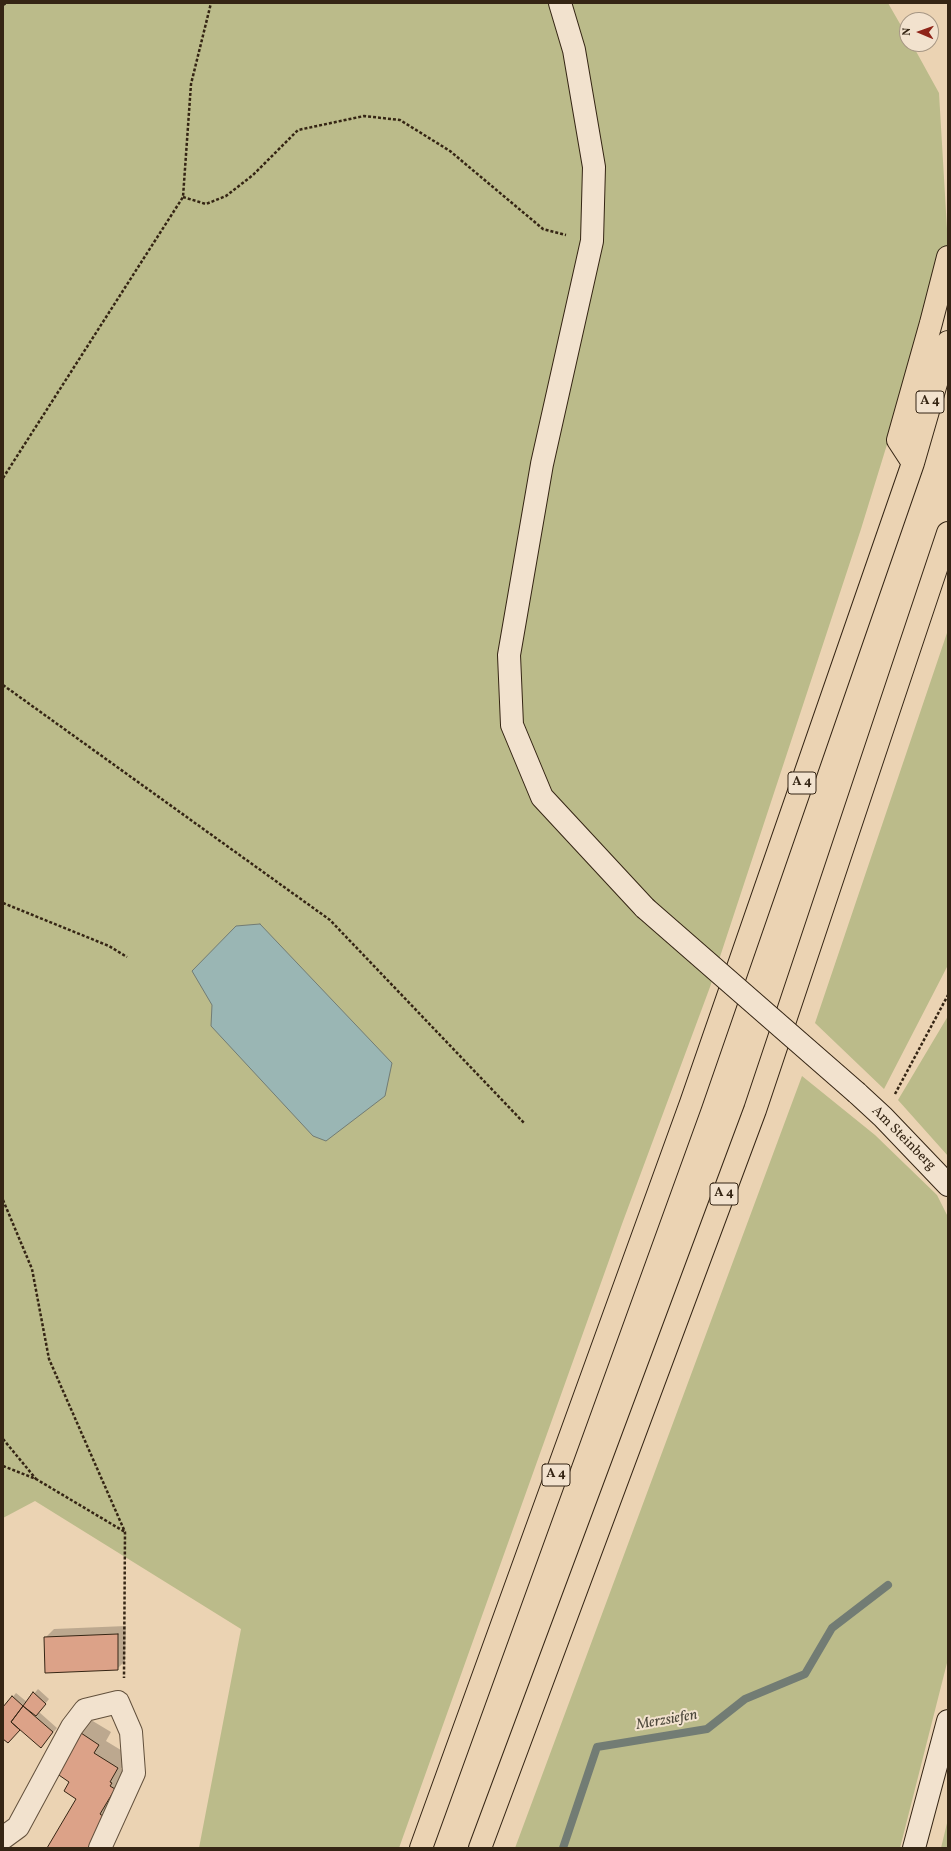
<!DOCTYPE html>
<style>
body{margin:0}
#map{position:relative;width:951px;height:1851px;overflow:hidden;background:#ebd3b3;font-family:Vollkorn,serif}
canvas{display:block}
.frame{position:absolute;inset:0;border:4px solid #352514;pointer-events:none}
.north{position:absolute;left:899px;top:12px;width:40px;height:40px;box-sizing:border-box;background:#f2e2ce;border:1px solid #a69684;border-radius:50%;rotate:272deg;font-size:11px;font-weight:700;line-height:16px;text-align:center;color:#352514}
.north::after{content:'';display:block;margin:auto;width:14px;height:18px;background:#8f2418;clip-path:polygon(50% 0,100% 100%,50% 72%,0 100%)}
</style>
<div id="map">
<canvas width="951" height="1851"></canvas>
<div class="frame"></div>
<div class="north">N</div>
</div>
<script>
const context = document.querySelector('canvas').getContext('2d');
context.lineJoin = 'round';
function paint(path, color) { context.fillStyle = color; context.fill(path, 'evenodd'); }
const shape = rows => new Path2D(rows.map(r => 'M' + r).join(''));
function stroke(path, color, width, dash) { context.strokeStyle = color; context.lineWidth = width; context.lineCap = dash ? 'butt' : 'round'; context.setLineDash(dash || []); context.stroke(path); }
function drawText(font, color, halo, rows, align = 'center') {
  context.font = font + ' Vollkorn,serif'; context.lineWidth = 4; context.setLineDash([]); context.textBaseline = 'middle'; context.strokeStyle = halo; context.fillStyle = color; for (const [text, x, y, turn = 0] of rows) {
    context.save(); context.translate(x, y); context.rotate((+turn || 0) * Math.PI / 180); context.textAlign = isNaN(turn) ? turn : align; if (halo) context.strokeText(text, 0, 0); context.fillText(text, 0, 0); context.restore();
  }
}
paint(shape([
 [3,3,888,3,907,36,907,44,912,44,939,93,948,246,861,529,710,987,622,1224,399,1848,199,1848,241,1629,35,1501,3,1518],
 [948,630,948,965,884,1089,815,1023],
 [948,1016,948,1156,898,1100],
 [802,1076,875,1135,937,1195,948,1217,948,1659,900,1848,515,1848],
 [948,1819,948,1848,941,1848]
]), '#bbbb8a');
const water = shape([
 [260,924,392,1063,385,1096,326,1141,313,1136,211,1026,212,1005,192,971,236,926,260,924]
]);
paint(water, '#9ab6b4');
stroke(water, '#727c74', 1);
paint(shape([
 [126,1626,125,1661,117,1669,46,1637,54,1629],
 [38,1689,49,1699,39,1712,57,1728,44,1743,20,1728,12,1738,3,1738,3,1709,16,1693,27,1702],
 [91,1720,111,1732,106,1741,129,1755,121,1769,123,1770,121,1773,126,1777,92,1848,48,1848,77,1799,71,1781,54,1771]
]), '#0003');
stroke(shape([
 [563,1848,597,1747,707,1729,745,1699,805,1674,832,1628,888,1585]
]), '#727c74', 8);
const building = shape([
 [118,1634,118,1670,45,1673,44,1637,118,1634],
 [33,1692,46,1704,36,1716,23,1706,33,1692],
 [12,1696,23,1706,11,1722,20,1730,8,1743,3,1739,3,1707,12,1696],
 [23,1706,53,1732,41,1748,11,1722,23,1706],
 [78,1731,99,1745,94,1753,118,1768,110,1782,112,1783,110,1786,115,1789,100,1814,107,1819,88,1848,47,1848,76,1799,64,1791,69,1782,53,1771,78,1731]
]);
paint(building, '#dca288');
stroke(building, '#352514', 1);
const street = shape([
 [3,1838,18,1827,72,1727,85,1710,118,1702,131,1732,134,1773,100,1848]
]);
const secondary = shape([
 [560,3,574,50,594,167,592,241,542,464,509,655,512,725,542,797,645,908],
 [857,1093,883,1117,948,1185],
 [914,1848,948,1721]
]);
const highway = shape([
 [913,463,898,440,931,323,948,257],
 [421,1848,691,1103,913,463,948,342],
 [480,1848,755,1110,948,533]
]);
stroke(street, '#62503c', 24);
stroke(secondary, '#352514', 24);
stroke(highway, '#352514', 24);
stroke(shape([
 [3,5,6,3],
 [183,197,206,204,226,196,253,175,298,130,364,116,400,120,450,151,543,229,566,235],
 [3,478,183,197,191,84,211,3],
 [3,685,330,920,525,1124],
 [3,903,109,946,127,957],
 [895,1094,948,995],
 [3,1200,32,1269,49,1359,125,1532,124,1678],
 [3,1439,36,1479],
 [3,1466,36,1479,125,1532]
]), '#352514', 2.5, [3, 2]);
stroke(street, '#f2e2ce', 22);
stroke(secondary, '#f2e2ce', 22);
stroke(highway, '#ebd3b3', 22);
const secondaryBridge = shape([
 [645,908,857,1093]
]);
stroke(secondaryBridge, '#352514', 24, []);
stroke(secondaryBridge, '#f2e2ce', 22);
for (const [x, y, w] of [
 [930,402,28],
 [802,783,28],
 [724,1194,28],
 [556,1475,28]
]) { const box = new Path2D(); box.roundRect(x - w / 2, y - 11, w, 22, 3); context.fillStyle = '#f2e2ce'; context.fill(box); stroke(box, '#352514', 1); }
drawText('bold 13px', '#352514', null, [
 ["A 4",930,402],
 ["A 4",802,783],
 ["A 4",724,1194],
 ["A 4",556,1475]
]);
drawText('14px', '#352514', '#f2e2ce', [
 ["Am Steinberg",903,1139,45]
]);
drawText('italic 15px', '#4e493c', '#f2e2ce', [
 ["Merzsiefen",667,1721,-10]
]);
</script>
